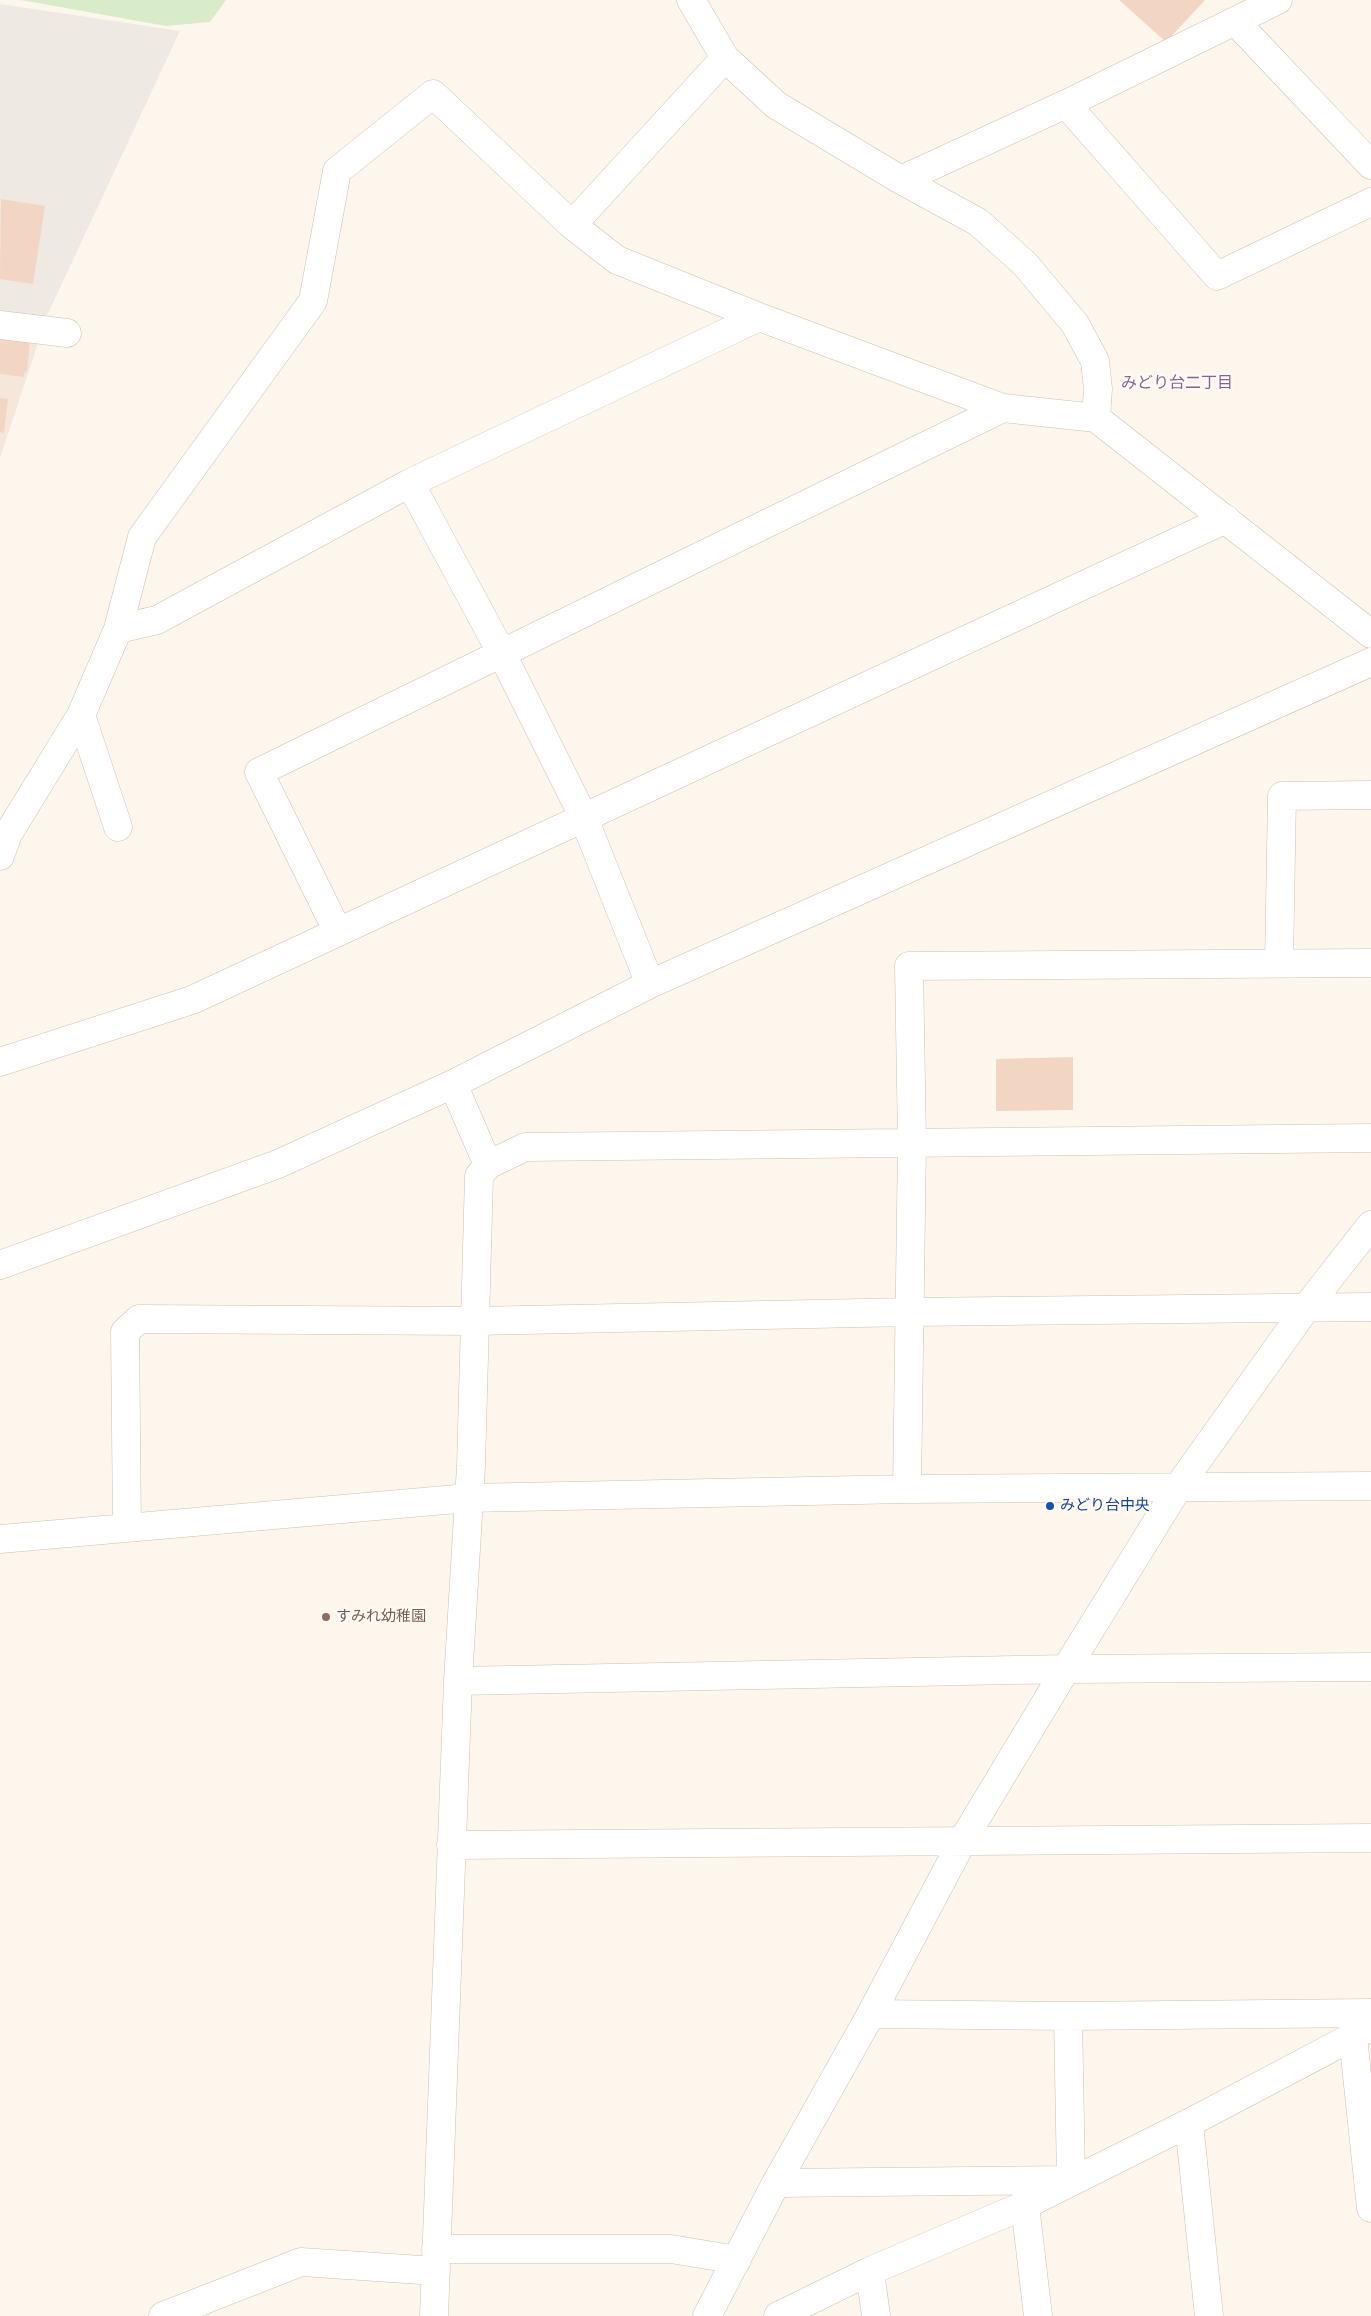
<!DOCTYPE html>
<meta charset="utf-8">
<style>
body{margin:0}
canvas{display:block;background:#fdf6ec}
</style>
<canvas width="1371" height="2316"></canvas>
<script>
const context = document.querySelector('canvas').getContext('2d');
context.lineJoin = 'round';
function paint(path, color) { context.fillStyle = color; context.fill(path, 'evenodd'); }
const shape = rows => new Path2D(rows.map(r => 'M' + r).join(''));
function stroke(path, color, width, dash) { context.strokeStyle = color; context.lineWidth = width; context.lineCap = dash ? 'butt' : 'round'; context.setLineDash(dash || []); context.stroke(path); }
function drawText(font, color, halo, rows, align = 'center') {
  context.font = font + ' Karla,"Noto Sans JP",sans-serif'; context.lineWidth = 5; context.setLineDash([]); context.textBaseline = 'middle'; context.strokeStyle = halo; context.fillStyle = color; for (const [text, x, y, turn = 0] of rows) {
    context.save(); context.translate(x, y); context.rotate((+turn || 0) * Math.PI / 180); context.textAlign = isNaN(turn) ? turn : align; if (halo) context.strokeText(text, 0, 0); context.fillText(text, 0, 0); context.restore();
  }
}
paint(shape([
 [0,335,39,340,0,458]
]), '#f5e8da');
paint(shape([
 [0,4,180,31,44,322,0,319]
]), '#efe9e4');
paint(shape([
 [21,0,226,0,210,22,166,26]
]), '#d8ecc9');
paint(shape([
 [1119,0,1205,0,1166,42],
 [1,199,45,206,33,284,0,279],
 [0,335,20,337,20,341,30,342,27,372,25,371,24,377,0,374],
 [0,398,8,399,4,433,0,432],
 [1073,1057,1073,1110,996,1111,996,1059]
]), '#f3d5c3');
const minor = shape([
 [691,0,725,58,776,105,901,180,978,222,1025,264,1075,324,1095,361,1098,389,1096,418],
 [1235,21,1371,165],
 [1066,104,1217,276,1371,202],
 [901,180,1066,104,1278,0],
 [572,225,725,58],
 [0,325,67,333],
 [410,483,501,652,583,816,650,984],
 [118,629,157,620,410,483,759,317],
 [81,715,118,827],
 [0,856,8,834,81,715,118,629,142,537,313,301,337,171,433,94,572,225,617,260,759,317,1003,408,1096,418,1371,634],
 [338,932,259,772,1003,408],
 [1279,963,1282,796,1371,795],
 [0,1062,192,1000,1226,519],
 [453,1084,488,1165],
 [0,1265,278,1164,453,1084,650,984,1371,662],
 [907,1489,912,1142,909,966,1371,963],
 [127,1526,125,1332,139,1319,474,1321,910,1312,1371,1307],
 [0,1539,468,1498,907,1489,1371,1486],
 [458,1681,1066,1669,1371,1667],
 [451,1845,1371,1838],
 [871,2014,1068,2016,1371,2013],
 [1353,2037,1371,2208],
 [1189,2123,1209,2316],
 [776,2183,1071,2180,1068,2016],
 [1025,2205,1038,2316],
 [436,2249,671,2249,737,2260],
 [870,2271,876,2316],
 [163,2316,301,2262,436,2271],
 [434,2316,458,1681,471,1466,479,1176,488,1165,525,1147,1371,1138],
 [707,2316,776,2183,871,2014,963,1840,1066,1669,1179,1486,1306,1308,1371,1225],
 [778,2316,870,2271,1025,2205,1189,2123,1371,2027]
]);
stroke(minor, '#d1beb0', 29);
stroke(minor, '#fff', 28);
for (const [x, y, r, color] of [
 [1050,1506,5,"#1a4fb4"],
 [326,1617,5,"#8d6e63"]
]) { const dot = new Path2D(); dot.arc(x, y, r, 0, 2 * Math.PI); context.fillStyle = color; context.fill(dot); stroke(dot, '#fffaf3', 2); }
drawText('15px', '#164399', '#fffaf3', [
 ["みどり台中央",1060,1506]
], 'left');
drawText('15px', '#785e54', '#fffaf3', [
 ["すみれ幼稚園",336,1617]
], 'left');
drawText('16px', '#846695', '#fffaf3', [
 ["みどり台二丁目",1177,383]
]);
</script>
